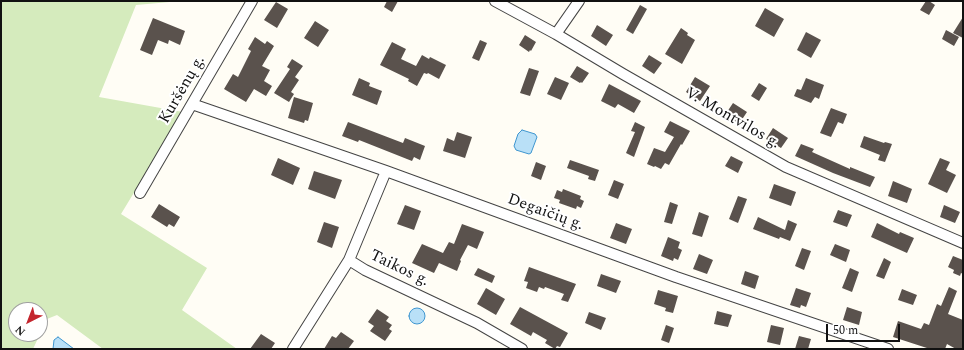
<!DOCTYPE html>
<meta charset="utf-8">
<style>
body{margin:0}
#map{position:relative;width:964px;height:350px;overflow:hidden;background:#fffdf5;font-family:Spectral,serif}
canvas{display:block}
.frame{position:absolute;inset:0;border:2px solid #111;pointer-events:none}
.north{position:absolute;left:8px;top:302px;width:40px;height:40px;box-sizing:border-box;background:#fff;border:1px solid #a0a0a0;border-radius:50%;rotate:222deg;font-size:11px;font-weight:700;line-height:16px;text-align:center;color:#111}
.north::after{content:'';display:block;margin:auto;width:14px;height:18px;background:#c4262e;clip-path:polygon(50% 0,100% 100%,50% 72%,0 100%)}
.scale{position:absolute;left:826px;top:324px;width:74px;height:18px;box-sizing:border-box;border:2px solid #111;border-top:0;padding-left:5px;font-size:12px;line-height:14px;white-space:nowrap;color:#111;-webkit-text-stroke:3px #fff;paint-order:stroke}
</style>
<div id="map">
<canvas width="964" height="350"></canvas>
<div class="frame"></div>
<div class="north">N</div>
<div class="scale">50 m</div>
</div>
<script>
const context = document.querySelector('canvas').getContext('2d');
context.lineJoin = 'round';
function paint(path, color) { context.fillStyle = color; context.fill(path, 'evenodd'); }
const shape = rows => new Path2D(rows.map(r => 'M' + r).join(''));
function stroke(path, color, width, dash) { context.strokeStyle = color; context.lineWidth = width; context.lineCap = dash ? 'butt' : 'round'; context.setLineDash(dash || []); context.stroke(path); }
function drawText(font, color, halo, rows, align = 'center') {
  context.font = font + ' Spectral,serif'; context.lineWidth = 4; context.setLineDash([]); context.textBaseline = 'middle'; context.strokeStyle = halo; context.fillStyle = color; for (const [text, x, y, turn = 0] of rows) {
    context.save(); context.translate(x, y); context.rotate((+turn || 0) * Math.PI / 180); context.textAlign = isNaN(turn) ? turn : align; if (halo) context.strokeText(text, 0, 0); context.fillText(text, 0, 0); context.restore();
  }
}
paint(shape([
 [1,1,181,1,136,5,99,97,183,112,121,214,207,268,182,310,237,349,103,349,57,315,47,319,33,349,1,349],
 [16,310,40,310,40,334,16,334]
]), '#d5ebbd');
const water = shape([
 [522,130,535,134,537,137,531,153,529,154,516,150,514,146,518,134,522,130],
 '409 316a8 8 0 1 1 16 0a8 8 0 1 1-16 0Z',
 [58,337,74,349,53,349,54,340,58,337]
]);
paint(water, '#b9e0f7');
stroke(water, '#3f96cf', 1);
paint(shape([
 [387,1,398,1,392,12,384,7],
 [926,1,929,1,935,5,929,15,920,10],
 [276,2,288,9,277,28,264,20],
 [640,5,647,9,633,34,626,30],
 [765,8,784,19,774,37,755,26],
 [963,17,963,38,953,33],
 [153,18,185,31,180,45,169,40,168,44,158,40,152,55,140,50],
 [315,21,329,30,318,47,304,38],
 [597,25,613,35,606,46,591,36],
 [681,28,688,33,687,35,695,40,682,64,665,54],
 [946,30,959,37,954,46,942,39],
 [806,32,821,40,811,58,797,50],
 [525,35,536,42,531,51,530,50,529,52,519,45],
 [255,37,265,44,267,41,274,46,262,66,270,70,264,81,272,86,266,96,254,89,246,102,224,89,233,74,238,77,251,51,248,49],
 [480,40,487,43,479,61,472,58],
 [392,42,406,49,401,59,416,66,422,55,429,59,430,57,446,65,439,79,428,73,427,74,424,73,417,86,408,81,409,79,380,65],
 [649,55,662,63,654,74,642,66],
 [292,59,303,66,295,77,299,80,291,92,294,94,289,102,274,93,290,69,287,67],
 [577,66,589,73,582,83,581,82,580,83,570,77],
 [529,68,539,71,530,96,520,93],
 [555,77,569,83,561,100,547,94],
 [695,77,710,86,700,101,686,92],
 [359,78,370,83,369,86,382,91,377,105,352,95],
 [806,78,824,85,819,99,815,97,811,103,794,96,797,89,801,90],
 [759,83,767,88,759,101,751,96],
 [609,84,641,101,634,113,618,104,615,108,601,101],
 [294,97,313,103,308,121,305,120,304,123,288,118],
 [733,103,747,112,739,124,725,115],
 [831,108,847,114,843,124,838,122,831,137,820,133],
 [670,121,690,131,682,145,681,144,669,165,665,163,661,169,655,166,654,167,647,164,654,148,665,152,674,137,664,132],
 [348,122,403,143,405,138,425,146,420,160,414,157,412,161,359,140,358,142,342,136],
 [635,122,645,127,634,157,626,153,635,132,631,131],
 [773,128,788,138,781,148,766,139],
 [457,132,472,137,465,158,443,151,447,138,454,141],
 [864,136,884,143,885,142,892,144,885,162,878,160,880,155,860,147],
 [801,144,814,149,812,152,850,169,850,167,875,177,870,187,833,173,795,156],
 [731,156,743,162,738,173,725,166],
 [278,158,300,168,293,185,271,175],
 [940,158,950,162,946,170,956,175,947,193,928,184],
 [570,160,599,170,595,181,588,179,589,176,567,168],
 [536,162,546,166,541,180,531,176],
 [314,171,342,180,335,199,308,189],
 [614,180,624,184,618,199,608,195],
 [893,181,912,189,907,203,888,196],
 [774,184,796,192,791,206,769,198],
 [563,189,581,196,580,199,584,201,581,208,577,206,576,209,559,203,560,200,554,198,557,190,562,192],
 [738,196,747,199,738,223,729,219],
 [670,202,678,205,672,224,664,222],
 [159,204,180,217,174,227,169,224,167,227,151,217],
 [405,205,421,211,414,230,397,224],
 [944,205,960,212,955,223,940,217],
 [838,210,852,215,847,227,833,222],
 [699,212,709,216,702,237,692,234],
 [758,217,785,230,788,220,797,224,790,241,780,237,779,239,753,229],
 [324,222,339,227,332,248,317,242],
 [616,223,632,229,626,244,610,238],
 [877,223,899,234,900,232,914,238,907,253,871,237],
 [462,224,484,232,477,249,468,245,460,260,461,261,457,271,439,263,434,273,412,263,422,244,443,253,449,242,454,244],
 [668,237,680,242,678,248,682,250,678,260,674,258,673,261,661,256],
 [835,244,850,250,846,262,830,255],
 [802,248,811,251,804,270,795,266],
 [699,254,713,260,707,274,693,269],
 [953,256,963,260,963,274,961,273,960,276,953,273,954,270,948,267],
 [884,258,891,262,884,279,876,276],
 [529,267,576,284,568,302,561,300,564,294,545,287,544,289,539,287,537,292,526,288,528,282,524,281],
 [478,268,495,276,492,283,474,275],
 [850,268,859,272,852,292,842,288],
 [745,271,759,276,755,289,741,284],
 [601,274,621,281,616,293,597,286],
 [949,287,957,291,948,314,963,320,963,349,956,349,947,344,945,349,930,349,893,337,898,321,921,329,924,323,929,325,937,304,941,306],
 [486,288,505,299,496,315,477,304],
 [796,288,811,293,806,307,801,305,800,308,790,305],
 [902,289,917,295,913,305,898,300],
 [658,290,678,296,673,313,665,311,666,308,654,304],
 [520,307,568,333,560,347,557,346,555,349,545,343,547,340,533,332,531,336,510,324],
 [847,307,862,312,859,325,843,320],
 [377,309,389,317,386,321,392,325,389,329,392,331,385,341,370,331,374,326,368,322],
 [717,311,732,315,728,327,714,324],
 [589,312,606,318,601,330,585,323],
 [666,325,674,328,669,343,661,340],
 [771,325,784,328,780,345,767,342],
 [341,332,354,341,348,349,324,349,332,336,336,338],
 [261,334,275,343,271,349,250,349],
 [799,336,811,339,808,349,795,349]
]), '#5a524d');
const street = shape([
 [495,1,556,34,623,74,786,167,963,243],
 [556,34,579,1],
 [192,104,386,171,676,277,888,349],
 [386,171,349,260,365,270,477,323,522,349],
 [140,193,252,1],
 [293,349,349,260]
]);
stroke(street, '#444', 12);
stroke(street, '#fff', 10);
drawText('16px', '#111', '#fff', [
 ["Kuršėnų g.",183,90,-60],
 ["V. Montvilos g.",732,119,30],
 ["Degaičių g.",545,213,20],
 ["Taikos g.",399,269,26]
]);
</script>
